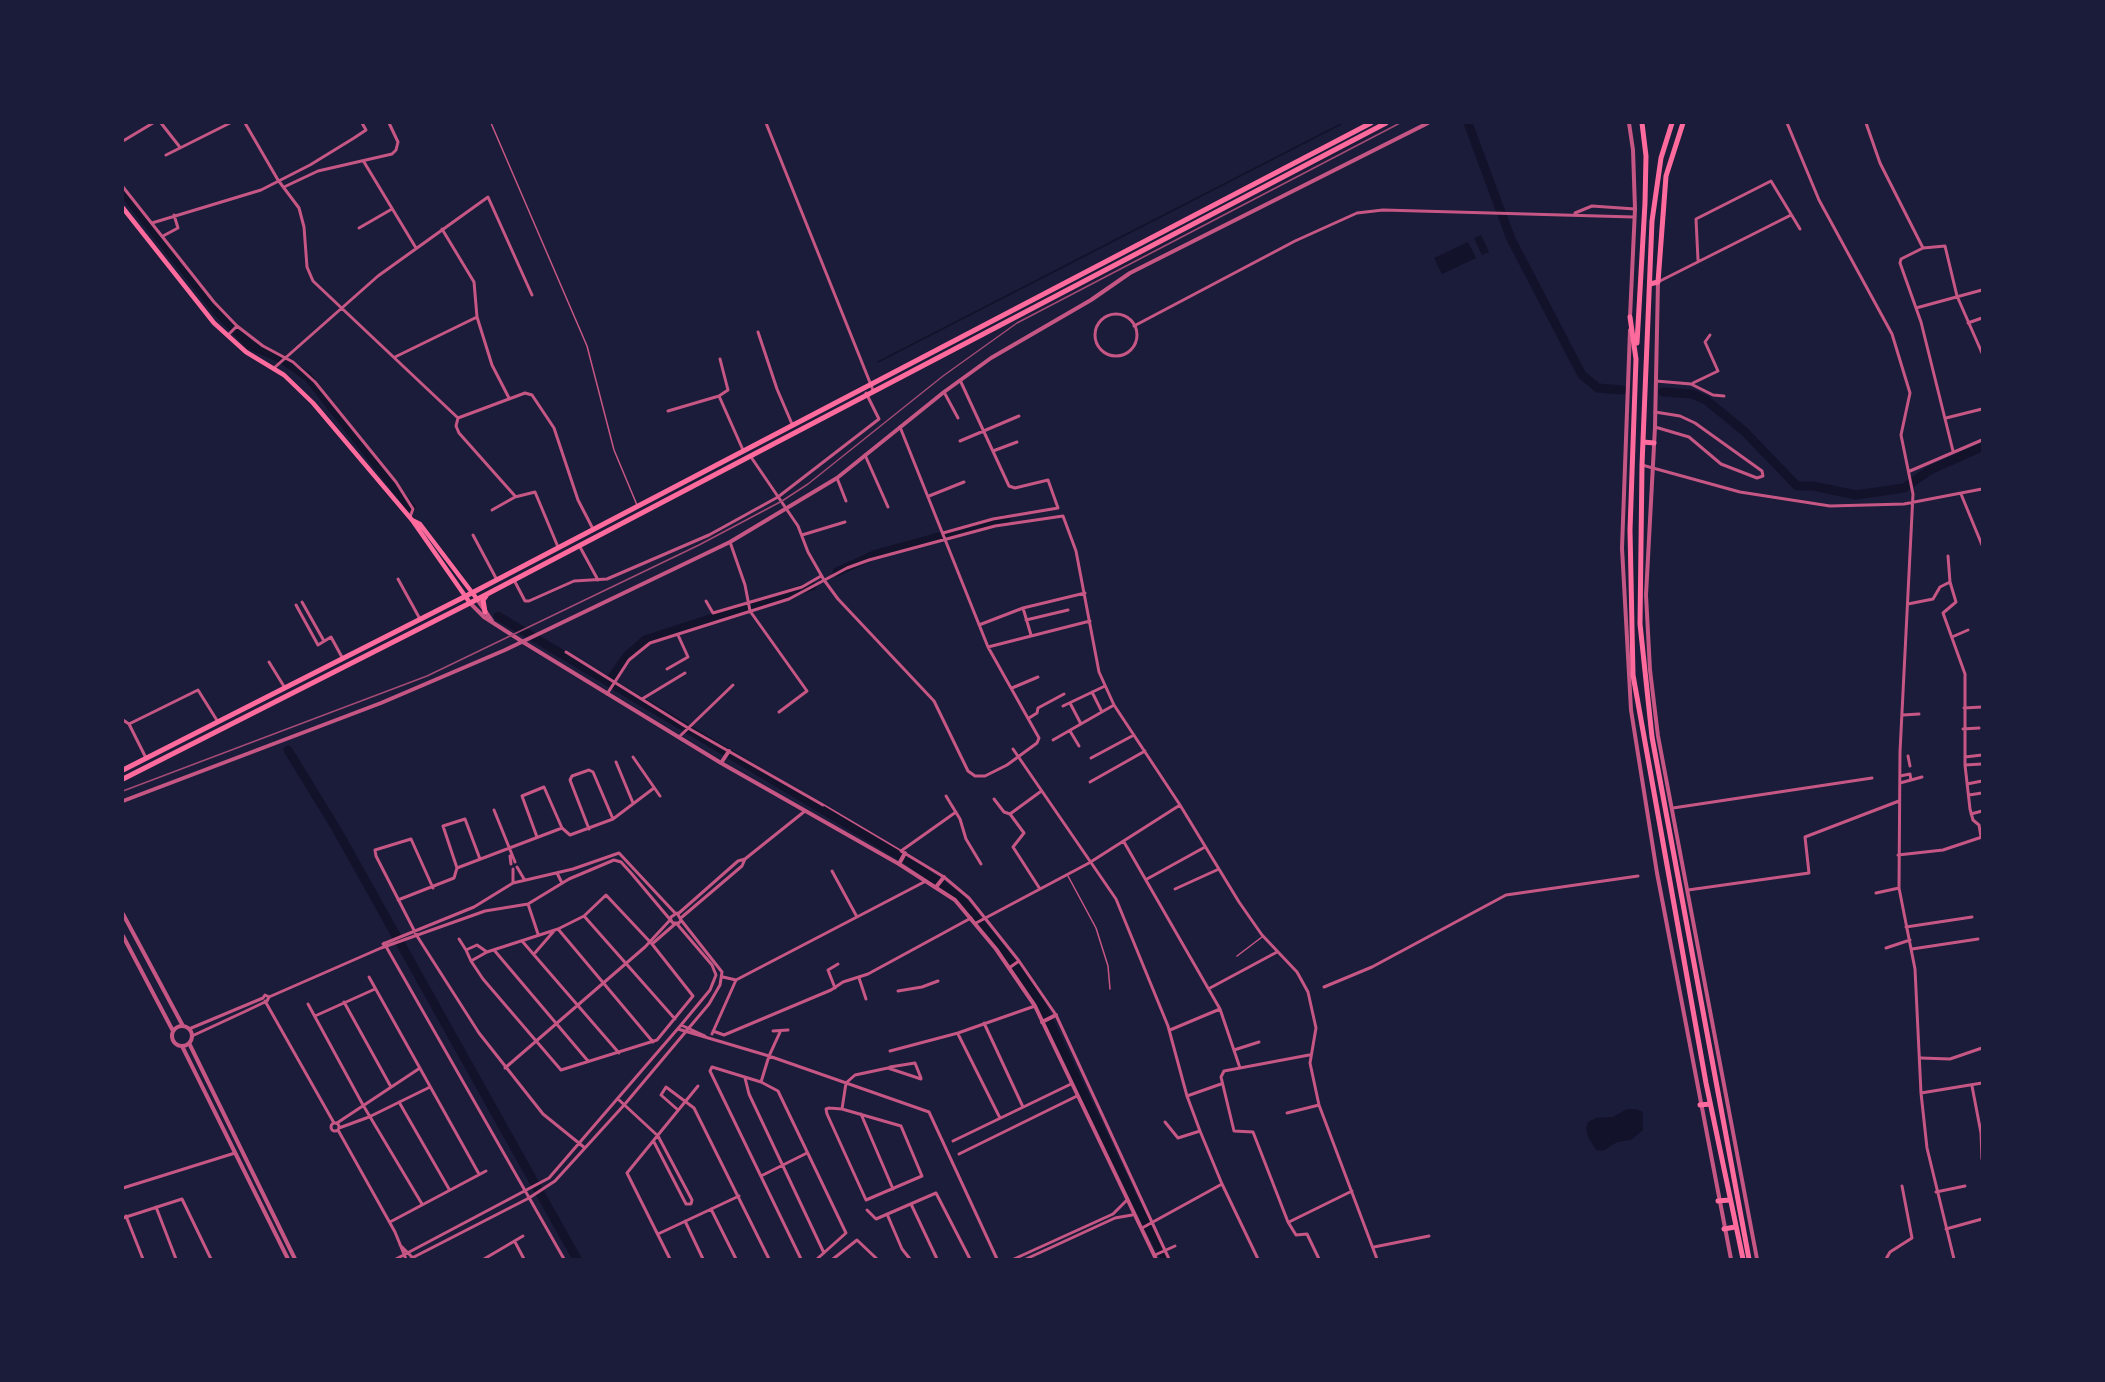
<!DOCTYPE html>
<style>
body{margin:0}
#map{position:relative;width:2105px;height:1382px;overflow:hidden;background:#1b1b3a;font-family:"Asap Condensed",sans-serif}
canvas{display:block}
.frame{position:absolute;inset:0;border:124px solid #1b1b3a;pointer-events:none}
</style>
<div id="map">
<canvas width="2105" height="1382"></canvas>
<div class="frame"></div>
</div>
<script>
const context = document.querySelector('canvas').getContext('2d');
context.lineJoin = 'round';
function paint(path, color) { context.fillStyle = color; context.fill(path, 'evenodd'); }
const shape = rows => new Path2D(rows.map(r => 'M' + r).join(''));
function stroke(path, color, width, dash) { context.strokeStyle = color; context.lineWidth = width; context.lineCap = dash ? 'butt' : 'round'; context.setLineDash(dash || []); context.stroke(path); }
paint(shape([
 [1481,235,1489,252,1482,255,1474,238],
 [1468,242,1476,258,1442,274,1434,258],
 [1627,1109,1636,1109,1643,1112,1643,1130,1631,1140,1617,1142,1603,1151,1596,1150,1588,1137,1586,1128,1588,1122,1596,1118,1613,1117]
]), '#12122b');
stroke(shape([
 [878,362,1343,123]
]), '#12122b', 1.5);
stroke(shape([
 [1468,123,1511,239,1582,375,1598,388,1622,390],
 [123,192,216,310,250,345,282,359,308,377,411,508],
 [1663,392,1692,394,1706,400,1744,431,1797,486,1813,486,1856,495,1904,488,1930,470,1982,447],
 [837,572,876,554,1006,519],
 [498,616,909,861,961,899,1017,969,1041,1004,1137,1207,1166,1259],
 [611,679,627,656,645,640,812,586],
 [288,750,337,830,577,1259]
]), '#12122b', 9);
stroke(shape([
 [491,123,587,346,614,450,637,505],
 [824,805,900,850],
 [1068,876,1096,928,1108,966,1110,989],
 [1237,956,1262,937]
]), '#c65784', 1.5);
stroke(shape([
 [161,123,179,146],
 [245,123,278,180,299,208,304,227,307,267,313,281,458,418],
 [766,123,873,390],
 [1787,123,1819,200,1892,334,1910,393,1901,435,1913,494,1900,752,1899,888,1915,969,1921,1093,1927,1148,1954,1259],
 [1866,123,1880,163,1923,248],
 [123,141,153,123],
 [166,155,230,123],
 [364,162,416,248],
 [123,187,214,302,237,326,263,346,293,362,315,382,396,482,413,509,410,517],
 [284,187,318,171,392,154,396,150,398,142,389,123],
 [1575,213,1592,206,1635,209],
 [152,223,261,190,310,165,354,138,366,130,362,123],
 [359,228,392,209],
 [442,229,474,282,477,317,492,365,509,398],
 [163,236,178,228,174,215],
 [1698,260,1696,219,1771,181,1800,229],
 [1658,282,1791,215],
 [1916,308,1982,290],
 '1095 335a21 21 0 1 1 42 0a21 21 0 1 1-42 0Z',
 [1968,323,1982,318],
 [1134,326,1295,241,1357,213,1383,210,1634,217],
 [758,332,777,389,792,424],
 [228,335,237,326],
 [395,357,477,317],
 [274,368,378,276,488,197,532,295],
 [1656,381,1691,384,1713,395,1724,396],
 [1693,383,1718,371,1705,342,1710,335],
 [944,392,958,418],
 [719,396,728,390,720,359],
 [668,411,719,396,743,450],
 [458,418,525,393,532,395,554,428,578,500,593,529],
 [458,418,456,426,459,433,515,496],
 [1946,418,1982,409],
 [1655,427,1689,437,1721,464,1757,478,1763,476,1762,471,1695,423,1680,416,1655,412],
 [960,441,1019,416],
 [993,451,1017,442],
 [1953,451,1921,322,1900,263,1901,259,1923,248,1945,246,1957,296,1982,353],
 [865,455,888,507],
 [751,457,798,526,808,552,824,580,838,599,934,701,968,771,975,776,985,776,1007,765,1037,743,1039,738,988,647,900,427],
 [1642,465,1740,492,1830,506,1904,504,1982,489],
 [1910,471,1982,440],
 [837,478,846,501],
 [1961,494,1982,545],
 [929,496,964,482],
 [492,510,515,497,535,492,558,547],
 [943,533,993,519,1058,508,1048,480,1015,488,1009,486,960,380],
 [473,535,497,580],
 [802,535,845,522],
 [730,542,745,585,750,611,807,691,779,712],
 [580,547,598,580],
 [1948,556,1950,582,1956,602,1943,613,1965,674,1965,765,1970,809,1973,820,1979,825,1981,837],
 [398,579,420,619],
 [514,580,525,601,529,601,574,581,607,579,709,535,778,497,879,419,866,393],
 [706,601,713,613,802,587,821,576],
 [302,602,324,641],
 [1908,604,1933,599,1940,587,1950,582],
 [296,605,318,645,331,637,343,659],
 [1026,620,1068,610],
 [979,625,1023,608],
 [1031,635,1023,608,1085,593],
 [1952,637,1968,630],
 [988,647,1090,621],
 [566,652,688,728,823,805],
 [269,662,285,688],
 [667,669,688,657,678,635],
 [1012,688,1038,677],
 [1092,692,1102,712],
 [607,694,629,660,650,643,789,599,847,568,869,560,995,526,1063,516,1076,551,1099,672,1114,705,1180,805,1239,902,1262,935,1297,972,1308,992,1316,1028,1310,1063,1319,1105,1377,1259],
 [642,699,685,673],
 [1070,703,1081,724],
 [1063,706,1105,686],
 [1964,708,1982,707],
 [1903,715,1919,714],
 [1029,718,1037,713,1038,708,1064,694],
 [123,720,129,724,198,690,218,722],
 [129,724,146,758],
 [1963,729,1979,728],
 [1070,731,1079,746],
 [679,737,733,685],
 [1053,740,1114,705],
 [1013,749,1116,899,1168,1026,1187,1096,1200,1131,1222,1184,1258,1259],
 [1908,756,1910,766],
 [633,757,660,796],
 [1965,757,1982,755],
 [1091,758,1134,735],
 [616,762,633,803],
 [1965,765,1982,764],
 [1900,776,1910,774,1911,780],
 [1090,782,1145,751],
 [1900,783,1922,777],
 [1967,784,1982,781],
 [1969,795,1982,793],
 [946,796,960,819,966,839,981,864],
 [994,799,1004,812,1010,814,1024,833,1013,847,1040,889],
 [1673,808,1872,778],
 [494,810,515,862],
 [956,812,901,851,944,877,969,898,1019,961,1056,1015,1169,1259],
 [1010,814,1040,792],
 [1971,814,1982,811],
 [589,829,570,780,572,776,589,770,593,772,613,819],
 [537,837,522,796,544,787,562,828,570,835,613,819,654,788],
 [1124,842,1220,1009,1240,1068],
 [1898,855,1943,850,1982,837],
 [510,856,511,864],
 [517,867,524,879],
 [457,868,562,828],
 [832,871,857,917],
 [557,873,562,883],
 [1147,879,1205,847],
 [513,883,513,869],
 [433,888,411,839,375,850,376,856,417,936,479,1033,543,1114,585,1148],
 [1175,889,1219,869],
 [1688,890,1809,873,1805,837,1899,801],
 [1876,893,1899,888],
 [398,900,454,878,457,868,443,826,465,819,480,859],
 [528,904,538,934],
 [679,913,738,861,745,859,805,811],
 [584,916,675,1019],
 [682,917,742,866,745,859],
 [976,923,1089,863,1180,805],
 [1906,927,1972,917],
 [558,929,653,1042],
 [459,939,466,950,471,961,483,979,561,1070,657,1040,693,996,652,944,606,895,584,916,558,929,487,952,471,961],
 [522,941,619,1053],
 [384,943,564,1259],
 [383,944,474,907,513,883,573,869,619,853,675,913],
 [652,944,675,924],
 [1886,948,1910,940],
 [1912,949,1978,939],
 [466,950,477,945,487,952],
 [494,950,588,1061],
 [534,954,554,931],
 [1009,968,1019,961],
 [369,977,479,1174],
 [723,977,736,980],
 [859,978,866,999],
 [736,980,926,881],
 [1324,987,1372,967,1506,895,1638,876],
 [835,988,828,970,838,964],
 [1210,988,1277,952],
 [898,991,922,987,938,981],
 [269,997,381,948,485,911,528,904,569,879,614,860,621,862,631,873,673,923,679,923,681,920,677,913,671,917],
 [265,1001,334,1123],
 [344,1002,391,1087],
 [308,1004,363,1105,422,1204],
 [315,1016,375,989],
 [984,1023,1023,1107],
 [681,1025,705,1036],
 [189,1029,263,998,265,995,269,997,267,1001,246,1011,192,1036],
 [678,1029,769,1056,929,1112,997,1259],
 [1170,1030,1220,1009],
 [713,1031,724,1035,831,990,843,982,868,974,971,918],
 [773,1031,788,1030],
 [712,1034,736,980],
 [958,1034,1000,1118],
 [1234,1050,1259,1042],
 [890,1051,958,1033,1035,1006],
 [1309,1055,1224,1071,1221,1077,1234,1131,1253,1132,1288,1222,1296,1235,1307,1234,1319,1259],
 [1921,1058,1950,1059,1982,1048],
 [890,1067,915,1063,921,1078],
 [505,1068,645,947,671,919],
 [745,1078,749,1094,824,1253],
 [761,1082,769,1056,780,1032],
 [1972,1086,1981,1133,1982,1159],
 [1921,1093,1982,1083],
 [1187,1096,1221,1084],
 [618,1099,658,1136,692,1200,691,1204,686,1204,654,1142],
 [399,1102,449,1189],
 [829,1108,842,1109,901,1126,922,1176,866,1200,827,1114,826,1109,829,1108],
 [842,1109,846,1083,855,1075,888,1068,921,1079],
 [678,1110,661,1095,666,1087,694,1108,769,1259],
 [1287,1113,1319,1105],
 [861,1114,893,1189],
 [1165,1122,1178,1138,1200,1131],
 '331 1127a4 4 0 1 1 8 0a4 4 0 1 1-8 0Z',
 [337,1123,420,1068],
 [339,1128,369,1117,430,1087],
 [338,1130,395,1232,406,1259],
 [953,1141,1071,1084],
 [959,1154,1077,1096],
 [761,1176,807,1153],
 [123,1188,235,1153],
 [1936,1192,1965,1186],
 [911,1204,937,1259],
 [156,1207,176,1259],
 [711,1209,736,1259],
 [867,1210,876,1219,936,1193,970,1259],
 [887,1214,902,1249,910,1259],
 [126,1216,143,1259],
 [123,1218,182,1199,211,1259],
 [685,1221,703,1259],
 [390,1222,486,1171],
 [1289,1222,1352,1191],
 [1142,1228,1222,1184],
 [1946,1229,1982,1219],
 [658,1234,739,1196],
 [515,1242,524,1259],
 [400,1245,413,1258],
 [1374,1247,1429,1236],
 [1155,1255,1175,1246],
 [396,1259,549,1178,681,1025,710,990,716,975,712,965,677,924],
 [410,1259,529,1198,555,1181,625,1104,709,1004,720,985,722,972,681,920],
 [484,1259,523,1236],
 [670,1259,627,1173,698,1086],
 [801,1259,710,1071,712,1067,761,1082,778,1091,846,1233,817,1259],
 [833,1259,857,1240,877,1259],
 [1014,1259,1113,1214,1126,1201],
 [1026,1259,1115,1218,1132,1215],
 [1886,1259,1890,1252,1912,1238,1902,1186]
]), '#c65784', 3);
stroke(shape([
 [1629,123,1633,150,1635,209,1630,317],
 [1658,282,1655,427,1646,595,1650,670,1658,736,1757,1259],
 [1630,330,1622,548,1631,710,1657,873,1731,1259],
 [477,599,492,621],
 [470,603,484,617,523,642,721,763,899,864,955,900,996,949,1035,1006,1156,1259],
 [721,763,729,751],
 [123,801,381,703,505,650,730,542,837,478,944,392,991,358,1091,300,1130,273,1428,123],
 [899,864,905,853],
 [936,887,944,877],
 [123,914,183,1026],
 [123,936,173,1031],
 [1042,1022,1056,1015],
 '172 1036a10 10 0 1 1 20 0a10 10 0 1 1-20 0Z',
 [189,1043,295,1259],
 [182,1046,288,1259]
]), '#c65784', 4);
stroke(shape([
 [123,208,214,323,246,352,284,375,313,403,412,520,470,603],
 [412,520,420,524,477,599]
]), '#ff6b9d', 4.5);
stroke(shape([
 [1672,123,1661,158,1652,221,1642,465,1640,624,1652,737,1749,1259],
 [1650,284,1658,282,1666,176,1683,123],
 [1630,317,1636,359,1630,530,1633,675,1706,1083,1743,1259],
 [1637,343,1645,203,1646,156,1642,123],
 [1643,442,1654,443],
 [485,612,483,600,486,596],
 [123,770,466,596,1371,123],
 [123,779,470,603,1386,123],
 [1700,1105,1710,1104],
 [1718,1201,1729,1200],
 [1724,1229,1735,1227]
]), '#ff6b9d', 5);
stroke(shape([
 [123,791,427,676,699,545,782,501,808,484,943,376,1017,323,1400,123]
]), '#a44b75', 1.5);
</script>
